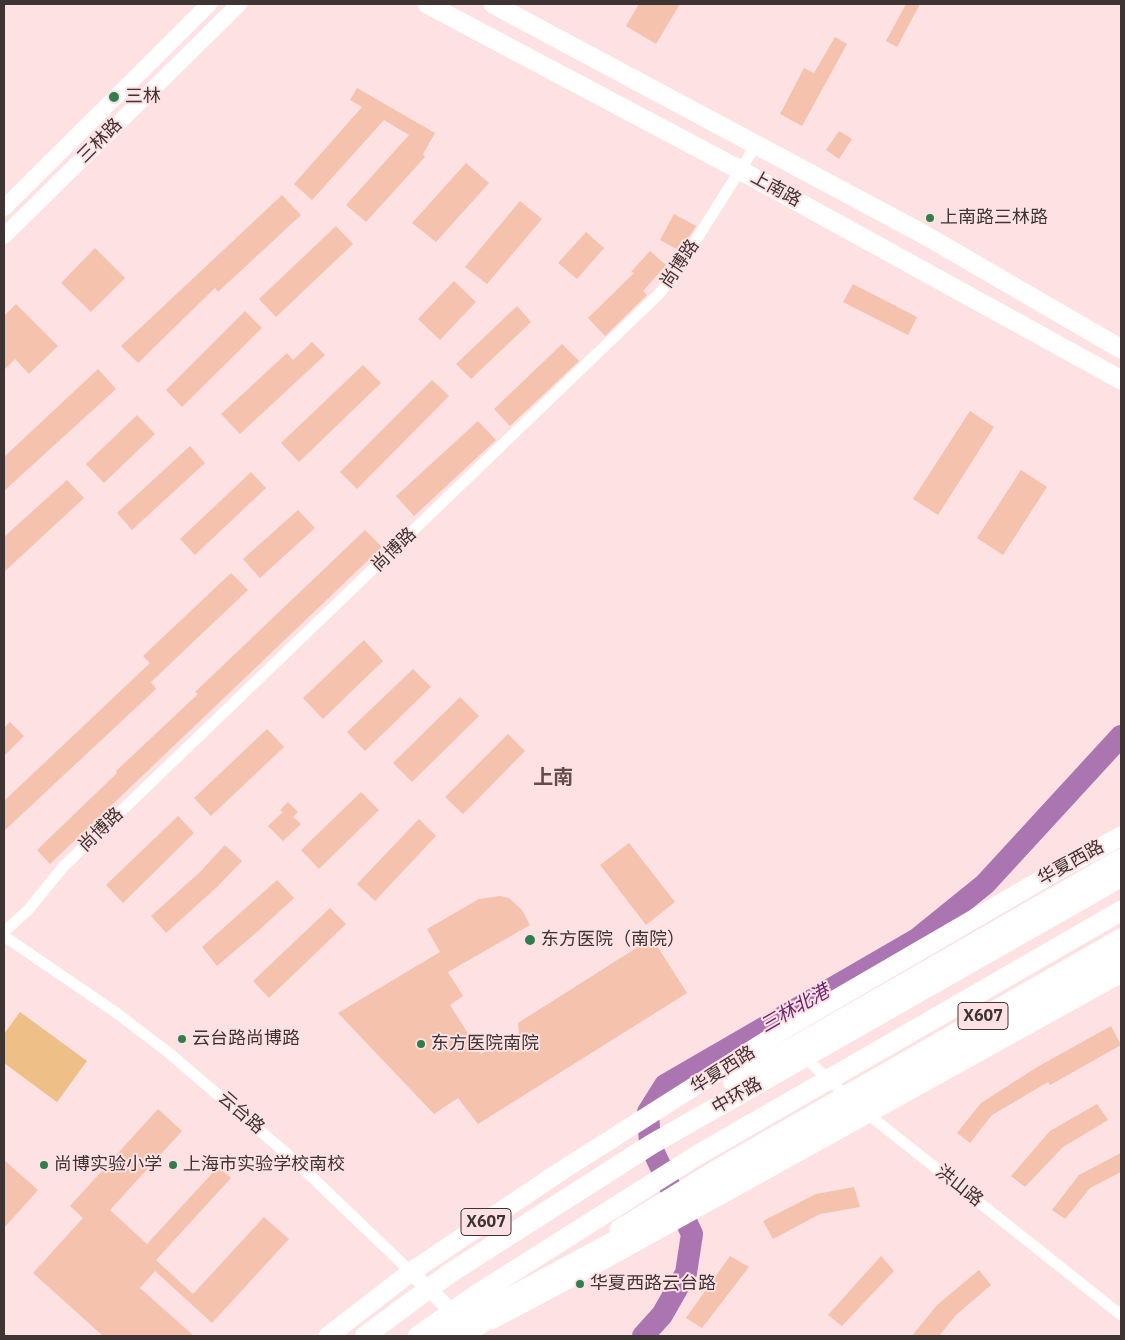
<!DOCTYPE html>
<meta charset="utf-8">
<style>
body{margin:0}
#map{position:relative;width:1125px;height:1340px;overflow:hidden;background:#fee1e2;font-family:"IBM Plex Sans",sans-serif}
canvas{display:block}
.frame{position:absolute;inset:0;border:5px solid #3f3434;pointer-events:none}
</style>
<div id="map">
<canvas width="1125" height="1340"></canvas>
<div class="frame"></div>
</div>
<script>
const context = document.querySelector('canvas').getContext('2d');
context.lineJoin = 'round';
function paint(path, color) { context.fillStyle = color; context.fill(path, 'evenodd'); }
const shape = rows => new Path2D(rows.map(r => 'M' + r).join(''));
function stroke(path, color, width, dash) { context.strokeStyle = color; context.lineWidth = width; context.lineCap = dash ? 'butt' : 'round'; context.setLineDash(dash || []); context.stroke(path); }
function drawText(font, color, halo, rows, align = 'center') {
  context.font = font + ' "IBM Plex Sans","Noto Sans SC",sans-serif'; context.lineWidth = 4; context.setLineDash([]); context.textBaseline = 'middle'; context.strokeStyle = halo; context.fillStyle = color; for (const [text, x, y, turn = 0] of rows) {
    context.save(); context.translate(x, y); context.rotate((+turn || 0) * Math.PI / 180); context.textAlign = isNaN(turn) ? turn : align; if (halo) context.strokeText(text, 0, 0); context.fillText(text, 0, 0); context.restore();
  }
}
paint(shape([
 [20,1012,87,1061,57,1102,4,1063,4,1034]
]), '#eebf86');
stroke(shape([
 [643,1336,662,1315,686,1273,692,1234,650,1144,648,1112,665,1085,917,939,985,884,1121,736]
]), '#ab75b2', 22);
paint(shape([
 [639,4,680,4,656,44,626,26],
 [906,4,920,4,897,47,886,41],
 [835,37,847,44,802,126,780,114,804,68,814,73],
 [357,88,435,133,423,154,425,157,366,222,346,205,409,135,384,120,312,200,294,184,362,107,350,100],
 [839,131,852,139,839,159,826,150],
 [466,163,489,183,436,242,412,223],
 [282,195,301,215,218,292,215,288,138,363,121,346],
 [520,201,542,219,487,284,465,267],
 [674,214,696,226,680,251,660,240],
 [336,226,353,244,276,317,259,299],
 [586,232,604,248,577,279,558,263],
 [95,248,125,278,91,312,61,283],
 [650,251,666,265,643,291,647,295,605,336,588,318,634,273,631,272],
 [454,281,476,302,440,340,418,319],
 [853,284,917,317,908,335,843,302],
 [16,304,58,346,29,374,15,359,4,370,4,316],
 [517,306,531,322,471,379,456,364],
 [245,311,262,328,182,407,166,390],
 [312,342,325,355,240,434,221,414,287,353,293,360],
 [562,344,579,361,510,426,494,409],
 [363,365,381,383,299,462,281,443],
 [98,369,116,389,4,491,4,457],
 [432,380,449,396,357,489,340,472],
 [970,411,994,427,938,515,913,499],
 [137,415,155,434,104,483,86,464],
 [478,421,496,440,414,516,396,496],
 [190,446,205,463,132,530,117,513],
 [1021,470,1047,487,1003,555,977,538],
 [251,472,266,488,195,555,180,539],
 [67,480,84,498,4,572,4,537],
 [298,510,315,528,260,578,243,559],
 [365,530,382,547,50,864,37,850,117,773,116,771,198,694,195,692],
 [231,573,248,590,151,682,156,689,4,831,4,801,150,663,143,656],
 [364,640,383,661,323,719,303,698],
 [413,669,431,687,365,751,347,732],
 [460,697,479,716,412,782,393,763],
 [10,722,24,736,4,756,4,728],
 [267,729,284,747,211,816,194,798],
 [508,734,525,751,463,814,445,797],
 [361,792,379,810,319,869,301,850],
 [288,802,298,812,293,817,301,824,283,841,268,826,283,812,280,810],
 [178,816,194,833,123,903,106,885],
 [419,819,436,836,375,901,357,884],
 [629,843,675,902,646,925,600,865],
 [225,845,242,861,217,887,166,933,151,916,200,872],
 [277,880,294,898,257,932,217,966,202,947],
 [500,896,509,898,522,910,530,925,448,972,463,996,450,1005,481,1054,519,1034,518,1023,652,938,687,993,478,1124,458,1098,434,1114,338,1013,440,952,427,929,479,899],
 [330,908,346,924,269,998,253,981],
 [1111,1026,1121,1045,1050,1085,1048,1082,992,1115,970,1143,957,1133,981,1103,1039,1066],
 [1097,1104,1108,1120,1063,1147,1025,1187,1011,1176,1050,1131],
 [158,1109,182,1131,110,1210,147,1244,218,1167,231,1178,156,1260,193,1294,264,1217,289,1239,212,1323,155,1271,140,1288,194,1336,103,1336,33,1273,83,1218,70,1206],
 [1121,1153,1121,1172,1090,1188,1065,1219,1052,1210,1079,1175],
 [4,1160,38,1190,4,1228],
 [854,1187,860,1207,820,1214,773,1239,763,1221,816,1194],
 [730,1256,749,1267,702,1328,686,1318],
 [881,1256,894,1271,842,1326,828,1315],
 [979,1270,991,1285,956,1315,939,1336,912,1336,937,1305]
]), '#f5c2ad');
stroke(shape([
 [4,932,29,909,63,867,659,294,672,278,756,145],
 [4,936,118,1014,169,1053,293,1159,411,1272],
 [801,1054,850,1099],
 [864,1111,1121,1315]
]), '#fff', 11);
stroke(shape([
 [411,1272,459,1318]
]), '#fff', 15);
stroke(shape([
 [4,208,209,4],
 [4,236,239,4]
]), '#fff', 16);
stroke(shape([
 [427,4,740,170,1121,380],
 [493,4,923,234,1121,349],
 [619,1229,719,1168,1121,938],
 [491,1320,574,1276,1121,973],
 [328,1336,411,1272,561,1171,788,1027,1053,873,1121,836],
 [464,1336,500,1311]
]), '#fff', 19);
stroke(shape([
 [733,1082,1121,859],
 [365,1336,450,1273,652,1144,1121,877],
 [418,1336,476,1295,696,1156,1121,911],
 [438,1336,659,1217,1121,956]
]), '#fff', 20);
for (const [x, y, r, color] of [
 [114,97,6,"#327d4c"],
 [930,218,5,"#327d4c"],
 [530,940,6,"#327d4c"],
 [182,1039,5,"#327d4c"],
 [421,1044,5,"#327d4c"],
 [44,1165,5,"#327d4c"],
 [173,1165,5,"#327d4c"],
 [580,1284,5,"#327d4c"]
]) { const dot = new Path2D(); dot.arc(x, y, r, 0, 2 * Math.PI); context.fillStyle = color; context.fill(dot); stroke(dot, '#fee1e2', 2); }
for (const [x, y, w] of [
 [983,1016,50],
 [486,1222,50]
]) { const box = new Path2D(); box.roundRect(x - w / 2, y - 13.5, w, 27, 4); context.fillStyle = '#fee1e2'; context.fill(box); stroke(box, '#3f3434', 1); }
drawText('bold 16px', '#3f3434', null, [
 ["X607",983,1016],
 ["X607",486,1222]
]);
drawText('18px', '#3f3434', '#fee1e2', [
 ["三林",125,97],
 ["上南路三林路",940,218],
 ["东方医院（南院）",541,940],
 ["云台路尚博路",192,1039],
 ["东方医院南院",431,1044],
 ["尚博实验小学",54,1165],
 ["上海市实验学校南校",183,1165],
 ["华夏西路云台路",590,1284]
], 'left');
drawText('18px', '#3f3434', '#fee1e2', [
 ["三林路",100,141,-45],
 ["上南路",776,189,29],
 ["尚博路",680,264,-56],
 ["尚博路",394,550,-44],
 ["尚博路",101,830,-44],
 ["华夏西路",1071,863,-29],
 ["华夏西路",723,1070,-32],
 ["中环路",737,1096,-30],
 ["云台路",241,1113,41],
 ["洪山路",959,1186,38]
]);
drawText('italic 19px', '#6b2873', '#fee1e2', [
 ["三林北港",795,1009,-30]
]);
drawText('bold 20px', '#644c4d', '#fee1e2', [
 ["上南",553,778]
]);
</script>
